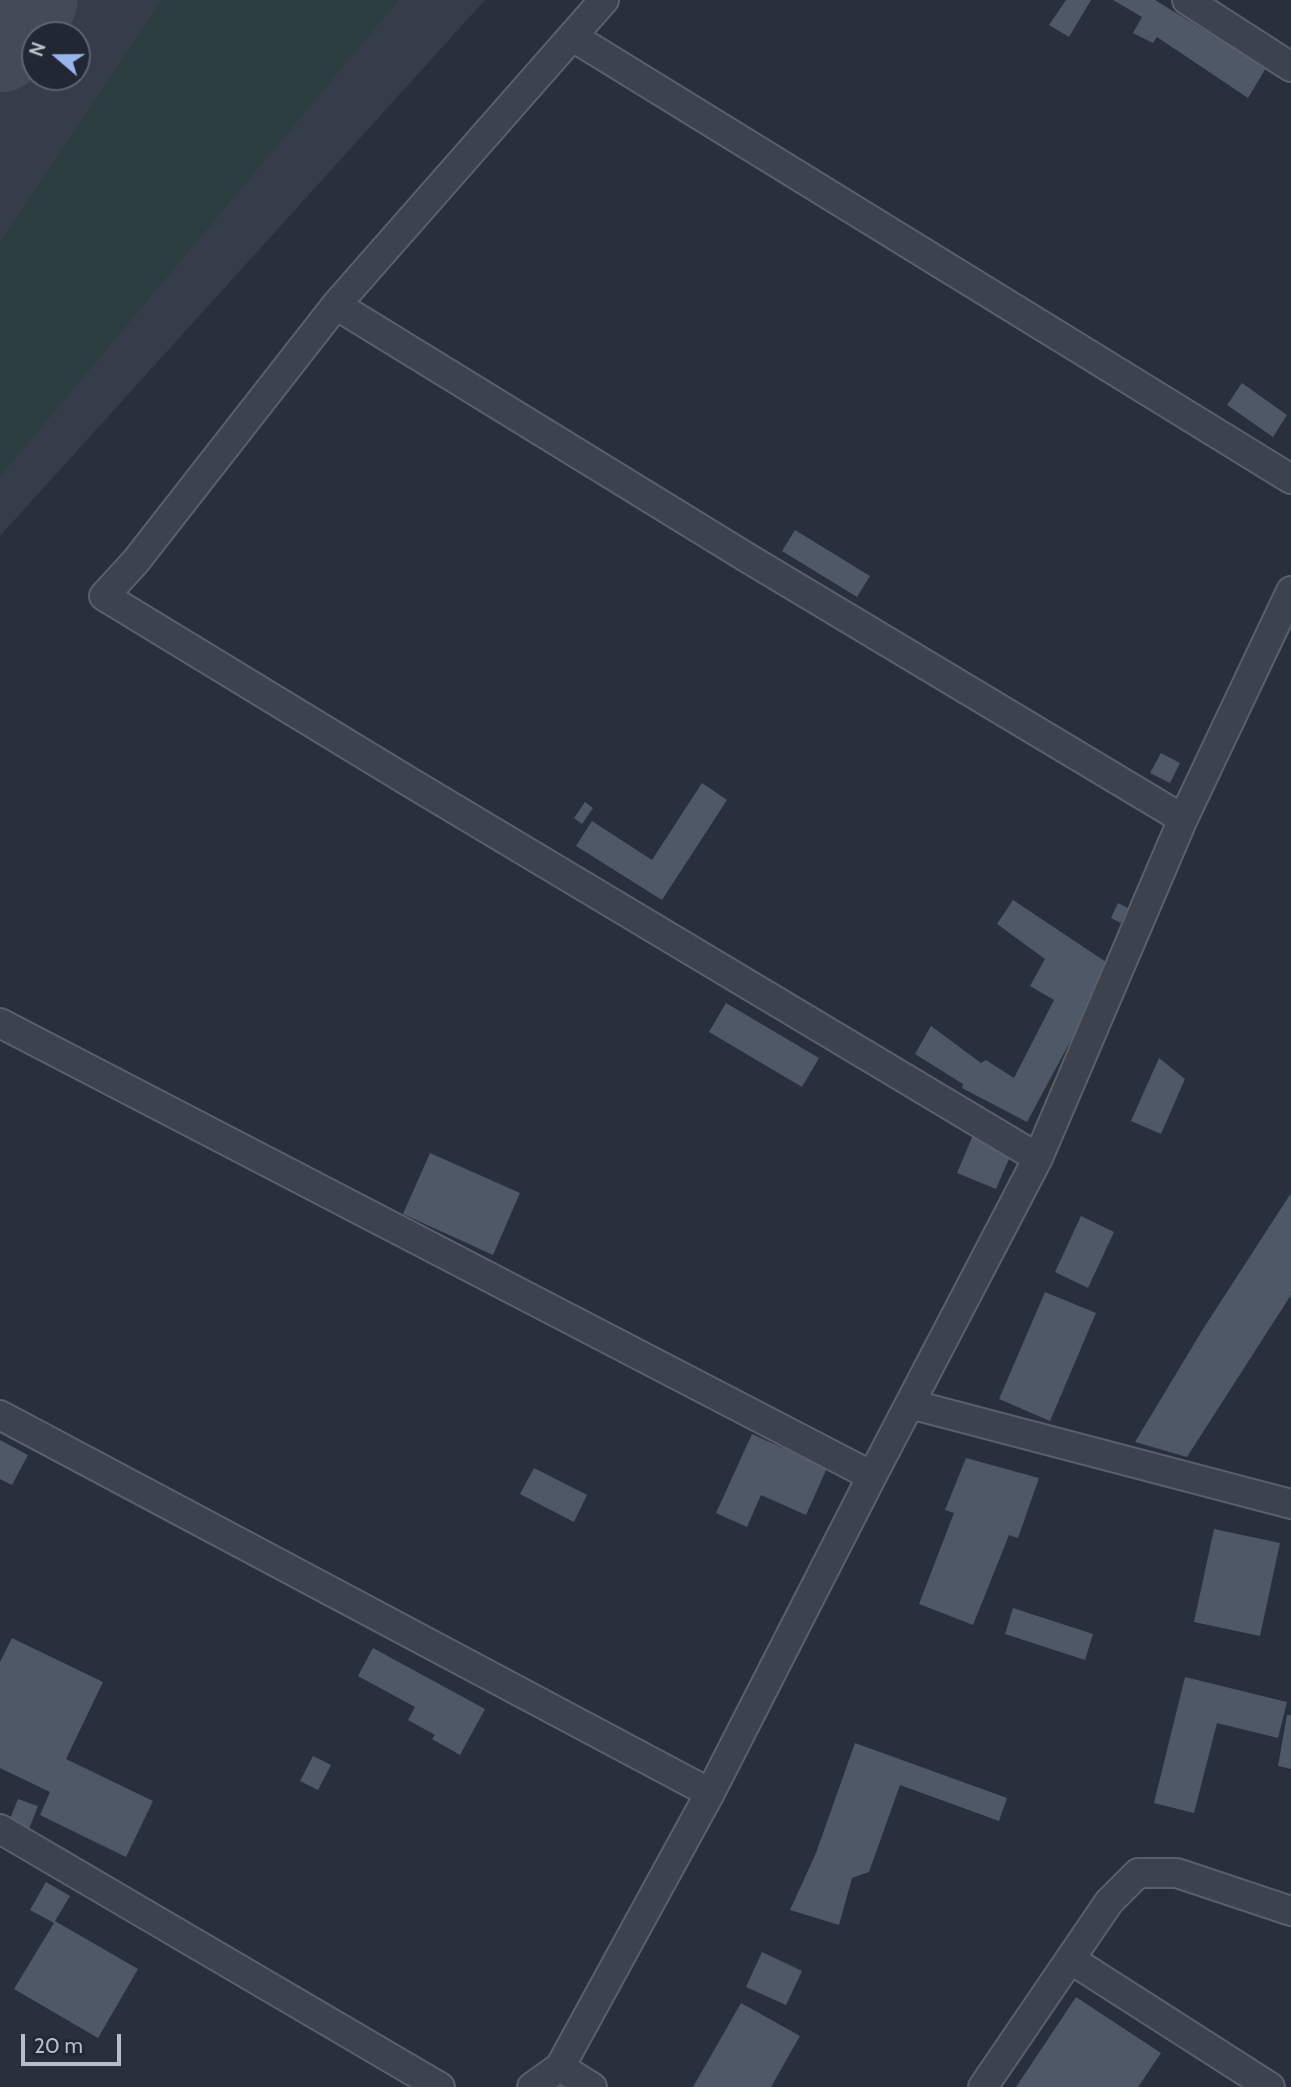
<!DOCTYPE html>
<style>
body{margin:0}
#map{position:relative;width:1291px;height:2087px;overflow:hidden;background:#28303d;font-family:Cabin,sans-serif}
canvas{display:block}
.north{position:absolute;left:21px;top:21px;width:70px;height:70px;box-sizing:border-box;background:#212733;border:2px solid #5d636f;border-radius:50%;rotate:290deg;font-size:19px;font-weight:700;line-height:28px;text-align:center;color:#b8bec8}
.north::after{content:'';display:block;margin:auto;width:24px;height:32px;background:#99b5ed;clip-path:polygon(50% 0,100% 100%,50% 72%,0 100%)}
.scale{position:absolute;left:21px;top:2034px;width:100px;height:32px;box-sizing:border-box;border:4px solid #b8bec8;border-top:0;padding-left:9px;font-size:21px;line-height:24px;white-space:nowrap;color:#b8bec8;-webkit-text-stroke:5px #212733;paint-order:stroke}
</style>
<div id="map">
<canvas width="1291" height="2087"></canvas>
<div class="north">N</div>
<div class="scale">20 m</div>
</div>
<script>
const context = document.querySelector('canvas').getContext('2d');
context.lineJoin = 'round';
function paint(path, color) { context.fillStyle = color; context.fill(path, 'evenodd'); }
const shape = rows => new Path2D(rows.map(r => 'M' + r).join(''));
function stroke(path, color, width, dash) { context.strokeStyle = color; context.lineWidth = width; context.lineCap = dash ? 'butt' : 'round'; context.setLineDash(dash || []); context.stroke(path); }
paint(shape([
 [0,0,485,0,0,536],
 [35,35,77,35,77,77,35,77]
]), '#363d4a');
paint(shape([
 [162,0,399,0,0,477,0,243]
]), '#2b3d3f');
stroke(shape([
 [0,47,32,0]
]), '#434b58', 91);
paint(shape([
 [1066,0,1091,0,1069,37,1049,25],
 [1113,0,1155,0,1266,68,1248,98,1157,37,1153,43,1133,33,1142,17],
 [1242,383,1287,415,1273,437,1227,405],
 [795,530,870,576,857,597,782,551],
 [1161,753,1180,763,1170,783,1150,773],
 [702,783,727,800,662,900,576,846,592,821,652,860],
 [585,802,593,808,582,824,574,818],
 [1013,900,1106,962,1098,990,1027,1122,962,1088,963,1084,915,1054,931,1026,981,1063,986,1060,1014,1078,1054,1000,1030,986,1045,959,997,924],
 [1118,903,1128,908,1121,923,1111,918],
 [726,1003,819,1058,802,1087,709,1032],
 [1159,1058,1185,1079,1161,1134,1131,1121],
 [973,1135,1012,1152,996,1189,957,1173],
 [430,1153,520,1193,493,1255,403,1214],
 [1291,1193,1291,1295,1187,1457,1135,1442,1203,1329],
 [1081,1216,1114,1232,1088,1288,1055,1272],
 [1045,1292,1096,1313,1050,1421,999,1399],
 [752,1434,827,1468,806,1515,761,1495,747,1527,716,1513],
 [0,1440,28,1455,12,1485,0,1479],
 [966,1458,1039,1478,1018,1538,1009,1535,973,1625,919,1604,954,1513,945,1510],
 [534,1468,587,1495,574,1522,520,1494],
 [1214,1529,1280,1543,1260,1636,1194,1622],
 [1013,1608,1093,1634,1085,1660,1005,1634],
 [12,1638,103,1682,66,1759,153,1801,126,1857,40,1815,50,1792,0,1768,0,1662],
 [373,1648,485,1709,460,1755,432,1739,435,1735,408,1720,415,1707,358,1676],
 [1185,1677,1287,1702,1278,1738,1217,1723,1194,1813,1154,1803],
 [1287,1715,1291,1715,1291,1769,1278,1766],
 [855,1743,1007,1798,999,1821,900,1785,869,1872,852,1878,839,1925,790,1910,816,1853],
 [313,1756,331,1765,318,1790,300,1781],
 [18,1799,38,1806,27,1834,7,1826],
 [46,1882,70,1896,55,1921,138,1969,98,2038,14,1989,54,1923,30,1910],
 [762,1952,802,1971,786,2005,746,1987],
 [1076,1997,1161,2053,1138,2087,1016,2087],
 [741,2003,800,2036,771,2087,693,2087]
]), '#4f5866');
const minor = shape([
 [604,0,336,305,136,561,104,596,408,781,1038,1158],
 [1187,0,1291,67],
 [573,37,1291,479],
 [336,305,746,557,1183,819],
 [0,1023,872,1476],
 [910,1404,1291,1504],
 [0,1415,710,1793],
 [0,1829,440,2087],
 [1070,1959,1270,2087],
 [560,2067,592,2087],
 [532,2087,560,2067,710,1793,872,1476,1038,1158,1183,819,1291,591],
 [983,2087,1109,1902,1138,1873,1177,1873,1291,1911]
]);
stroke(minor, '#5a606b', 32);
stroke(minor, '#3c424e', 28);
</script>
